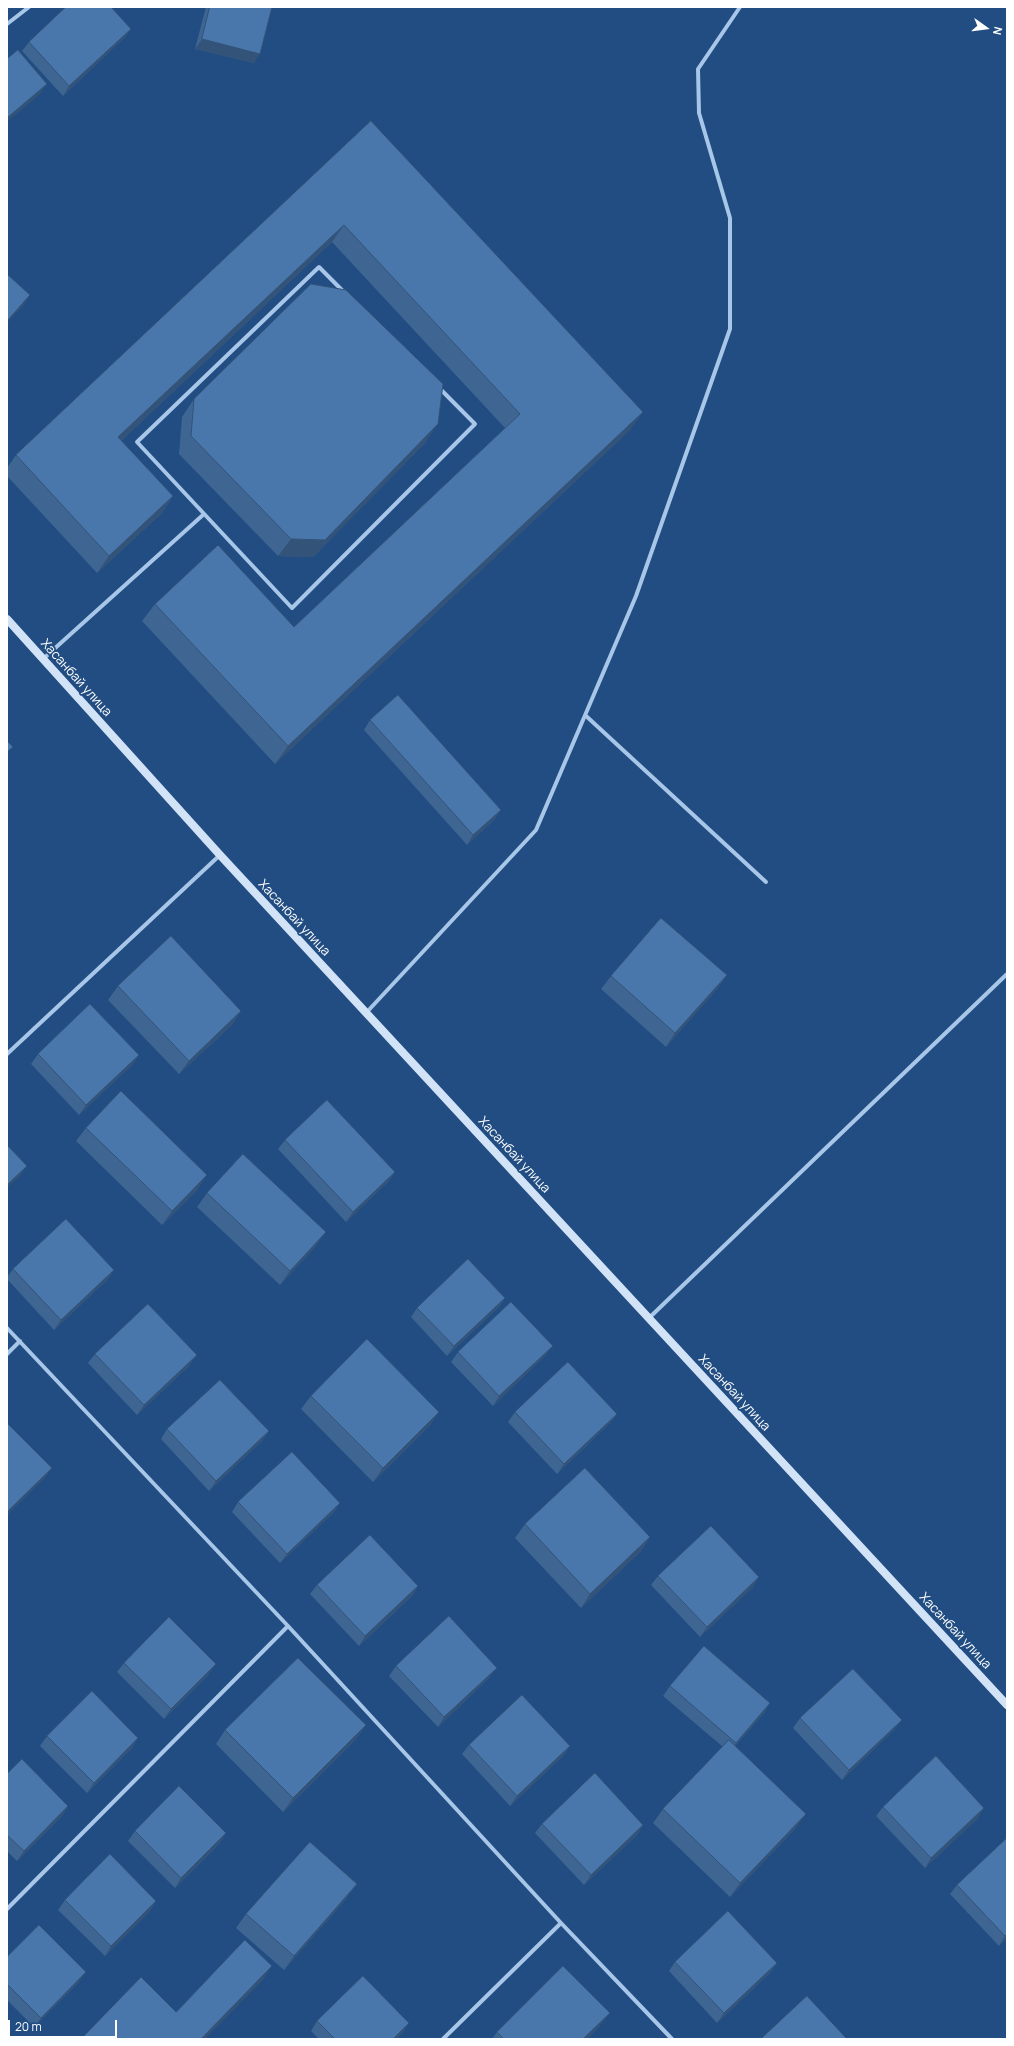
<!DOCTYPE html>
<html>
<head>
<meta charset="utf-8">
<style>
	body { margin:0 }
	#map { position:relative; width:1014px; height:2046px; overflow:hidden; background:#214d82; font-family:Manrope,sans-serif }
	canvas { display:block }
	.frame { position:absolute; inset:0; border:8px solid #fff; pointer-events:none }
	.north { position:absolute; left:966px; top:8px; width:40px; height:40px; -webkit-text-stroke:3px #214d82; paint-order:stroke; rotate:104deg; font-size:11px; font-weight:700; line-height:16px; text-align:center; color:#fff }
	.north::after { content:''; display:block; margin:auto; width:14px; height:18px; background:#fff; clip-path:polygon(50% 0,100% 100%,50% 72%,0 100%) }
	.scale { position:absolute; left:8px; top:2020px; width:109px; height:18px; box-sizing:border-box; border:2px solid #fff; border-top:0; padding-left:5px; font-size:12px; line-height:14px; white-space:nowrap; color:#fff; -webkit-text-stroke:3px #214d82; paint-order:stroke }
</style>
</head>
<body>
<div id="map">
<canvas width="1014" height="2046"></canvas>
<div class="frame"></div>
<div class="north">N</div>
<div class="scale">20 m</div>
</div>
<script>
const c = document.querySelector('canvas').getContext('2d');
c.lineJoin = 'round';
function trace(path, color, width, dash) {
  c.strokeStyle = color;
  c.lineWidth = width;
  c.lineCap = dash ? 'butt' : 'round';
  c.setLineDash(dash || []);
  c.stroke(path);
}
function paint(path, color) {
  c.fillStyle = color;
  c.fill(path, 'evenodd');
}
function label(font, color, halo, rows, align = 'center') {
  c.font = font + ' Manrope,sans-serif';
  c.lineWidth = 3.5;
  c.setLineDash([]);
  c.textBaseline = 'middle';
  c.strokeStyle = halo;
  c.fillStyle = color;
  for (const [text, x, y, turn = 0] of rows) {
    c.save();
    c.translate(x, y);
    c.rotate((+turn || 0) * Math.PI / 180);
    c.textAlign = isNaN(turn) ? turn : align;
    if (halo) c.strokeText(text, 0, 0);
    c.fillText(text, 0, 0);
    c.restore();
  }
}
const street = new Path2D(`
	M7 24 29 7
	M319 267 475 424 292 608 137 442Z
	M43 659 204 514
	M585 715 766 882
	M366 1013 536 830 636 596 730 329V218L699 113 698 69 740 7
	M7 1054 220 855
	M649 1318 1007 974
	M7 1328 288 1626 561 1923 672 2039
	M7 1354 20 1341
	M7 1909 288 1626
	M443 2039 561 1923`);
const secondary = new Path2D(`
	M7 619 220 855 1007 1705`);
const wall = new Path2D(`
	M206 7H272L254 63 195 49Z
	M131 29 124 38 63 96 22 51 29 42Z
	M371 121 631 429 275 764 142 621 155 604 294 627 505 428 332 242 121 441 173 496 161 514 97 573 7 476V468L16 455Z
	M194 399 426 442 313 557 278 556 179 454 182 417Z
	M370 720 501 810 494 820 467 845 364 730Z
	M727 975 717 989 666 1047 601 989 611 976Z
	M118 986 241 1011 232 1025 179 1074 108 1000Z
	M38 1054 139 1055 132 1065 79 1115 31 1064Z
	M86 1128 198 1189 162 1225 76 1141Z
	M285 1140 395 1172 388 1182 346 1222 278 1149Z
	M207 1193 316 1246 280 1285 197 1207Z
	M13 1269 114 1270 107 1280 54 1330 7 1279V1277Z
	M505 1298 499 1307 447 1356 411 1317 417 1308Z
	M458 1352 546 1355 493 1406 451 1362Z
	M95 1354 190 1365 137 1415 88 1363Z
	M311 1396 439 1412 430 1425 373 1482 301 1409Z
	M515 1412 617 1414 610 1423 557 1474 508 1422Z
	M167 1429 269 1431 262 1441 209 1491 161 1439Z
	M238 1502 340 1503 333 1513 280 1563 232 1512Z
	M525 1524 650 1537 641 1551 581 1608 515 1538Z
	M658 1576 753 1587 700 1637 651 1585Z
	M317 1585 418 1586 412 1596 359 1646 310 1594Z
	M124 1663 209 1674 164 1719 117 1672Z
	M396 1666 490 1677 438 1727 389 1676Z
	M670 1686 770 1703 764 1713 735 1746 796 1828 730 1897 653 1823 663 1809 723 1747 663 1696Z
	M800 1718 895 1729 842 1780 793 1728Z
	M366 1725 356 1739 283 1812 216 1744 225 1730Z
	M47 1736 138 1738 132 1748 87 1793 40 1746Z
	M469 1745 570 1746 563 1756 510 1806 462 1754Z
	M7 1774 68 1806 62 1816 17 1861 7 1851Z
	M883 1807 978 1818 925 1868 876 1816Z
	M542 1824 643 1825 637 1835 584 1885 535 1833Z
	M135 1831 226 1833 220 1843 175 1888 128 1841Z
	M957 1885 1007 1938 999 1946 950 1894Z
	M347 1898 284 1970 236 1928 246 1914Z
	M65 1900 156 1901 150 1911 105 1956 58 1910Z
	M7 1957 79 1982 34 2027 7 2000Z
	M675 1962 777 1963 770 1973 717 2023 669 1971Z
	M317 2021 409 2023 402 2033 396 2039H319L311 2031Z
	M600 2026 587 2039H492L497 2032Z`);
const shadedWall = new Path2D(`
	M131 29 124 38 63 96 69 86Z
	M202 39 260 54 254 63 195 49Z
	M47 84 40 94 7 122V118Z
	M344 225 332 242 106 455 118 437Z
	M30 295 24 305 7 323V321Z
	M643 412 631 429 275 764 288 746Z
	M438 424 426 442 313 557 278 556 291 539Z
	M173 496 161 514 97 573 109 556Z
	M501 810 494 820 467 845 473 835Z
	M727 975 717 989 666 1047 675 1033Z
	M241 1011 232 1025 179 1074 189 1061Z
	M139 1055 132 1065 79 1115 86 1105Z
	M27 1166 20 1176 7 1188V1185Z
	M395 1172 388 1182 346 1222 353 1212Z
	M207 1175 198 1189 162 1225 172 1211Z
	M326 1232 316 1246 280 1285 290 1271Z
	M114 1270 107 1280 54 1330 61 1320Z
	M505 1298 499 1307 447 1356 454 1346Z
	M553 1346 546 1355 493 1406 499 1396Z
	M197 1355 190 1365 137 1415 144 1405Z
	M439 1412 430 1425 373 1482 383 1468Z
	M617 1414 610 1423 557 1474 564 1464Z
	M269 1431 262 1441 209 1491 216 1481Z
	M52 1468 45 1478 7 1515V1512Z
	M340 1503 333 1513 280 1563 287 1554Z
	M650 1537 641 1551 581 1608 590 1594Z
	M759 1577 753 1587 700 1637 707 1627Z
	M418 1586 412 1596 359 1646 365 1636Z
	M216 1664 209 1674 164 1719 171 1709Z
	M497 1668 490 1677 438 1727 444 1717Z
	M770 1703 764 1713 729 1752 736 1743Z
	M902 1720 895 1729 842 1780 849 1770Z
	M366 1725 356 1739 283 1812 293 1798Z
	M138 1738 132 1748 87 1793 94 1783Z
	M570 1746 563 1756 510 1806 517 1796Z
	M68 1806 62 1816 17 1861 24 1851Z
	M984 1808 978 1818 925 1868 931 1858Z
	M806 1814 796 1828 730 1897 740 1883Z
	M643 1825 637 1835 584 1885 591 1875Z
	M226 1833 220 1843 175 1888 181 1878Z
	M357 1884 347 1898 284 1970 294 1956Z
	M156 1901 150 1911 105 1956 111 1946Z
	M1007 1935V1938L999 1946 1005 1936Z
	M777 1963 770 1973 717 2023 724 2013Z
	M272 1966 263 1980 205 2039H201Z
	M86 1972 79 1982 34 2027 41 2018Z
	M610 2013 600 2026 587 2039H583Z
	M409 2023 402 2033 396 2039H393Z`);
const building = new Path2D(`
	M66 7H111L131 29 69 86 29 42Z
	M210 7H272L260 54 202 39Z
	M18 50 47 84 7 118V59Z
	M371 121 643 412 288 746 155 604 218 545 294 627 520 414 344 225 118 437 173 496 109 556 16 455Z
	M7 274 30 295 7 321Z
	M311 284 346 290 443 384 438 424 325 540 291 539 191 436 194 399Z
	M398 695 501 810 473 835 370 720Z
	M7 741 13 747 7 752Z
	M661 918 727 975 675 1033 611 976Z
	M171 936 241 1011 189 1061 118 986Z
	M90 1004 139 1055 86 1105 38 1054Z
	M121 1091 207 1175 172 1211 86 1128Z
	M327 1100 395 1172 353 1212 285 1140Z
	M7 1145 27 1166 7 1185Z
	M243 1154 326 1232 290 1271 207 1193Z
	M66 1219 114 1270 61 1320 13 1269Z
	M468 1259 505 1298 454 1346 417 1308Z
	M511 1302 553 1346 499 1396 458 1352Z
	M148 1304 197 1355 144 1405 95 1354Z
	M367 1339 439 1412 383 1468 311 1396Z
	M568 1362 617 1414 564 1464 515 1412Z
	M220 1380 269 1431 216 1481 167 1429Z
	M7 1423 52 1468 7 1512Z
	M292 1452 340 1503 287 1554 238 1502Z
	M585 1468 650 1537 590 1594 525 1524Z
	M711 1526 759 1577 707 1627 658 1576Z
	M370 1535 418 1586 365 1636 317 1585Z
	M449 1616 497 1668 444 1717 396 1666Z
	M169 1617 216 1664 171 1709 124 1663Z
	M704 1646 770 1703 736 1743 670 1686Z
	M298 1658 366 1725 293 1798 225 1730Z
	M853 1669 902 1720 849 1770 800 1718Z
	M92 1691 138 1738 94 1783 47 1736Z
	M522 1695 570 1746 517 1796 469 1745Z
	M729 1740 806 1814 740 1883 663 1809Z
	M936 1756 984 1808 931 1858 883 1807Z
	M22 1759 68 1806 24 1851 7 1835V1774Z
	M595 1773 643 1825 591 1875 542 1824Z
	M179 1786 226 1833 181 1878 135 1831Z
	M1007 1838V1935L1005 1936 957 1885Z
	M310 1842 357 1884 294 1956 246 1914Z
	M110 1854 156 1901 111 1946 65 1900Z
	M728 1911 777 1963 724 2013 675 1962Z
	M39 1925 86 1972 41 2018 7 1984V1957Z
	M245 1940 272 1966 201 2039H81L141 1977 176 2012Z
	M563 1966 610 2013 583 2039H504L497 2032Z
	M363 1976 409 2023 393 2039H335L317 2021Z
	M807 1996 847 2039H761Z`);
const streetNames = [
	["Хасанбай улица",76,678,48],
	["Хасанбай улица",294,918,47],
	["Хасанбай улица",514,1155,47],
	["Хасанбай улица",734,1393,47],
	["Хасанбай улица",955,1631,47]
];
trace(street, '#a8c6e8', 4);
trace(secondary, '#d2e3f7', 8);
paint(wall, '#3f6693');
paint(shadedWall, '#335378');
paint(building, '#4977ab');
trace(building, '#335378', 1);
label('13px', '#fff', '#214d82', streetNames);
</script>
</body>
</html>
